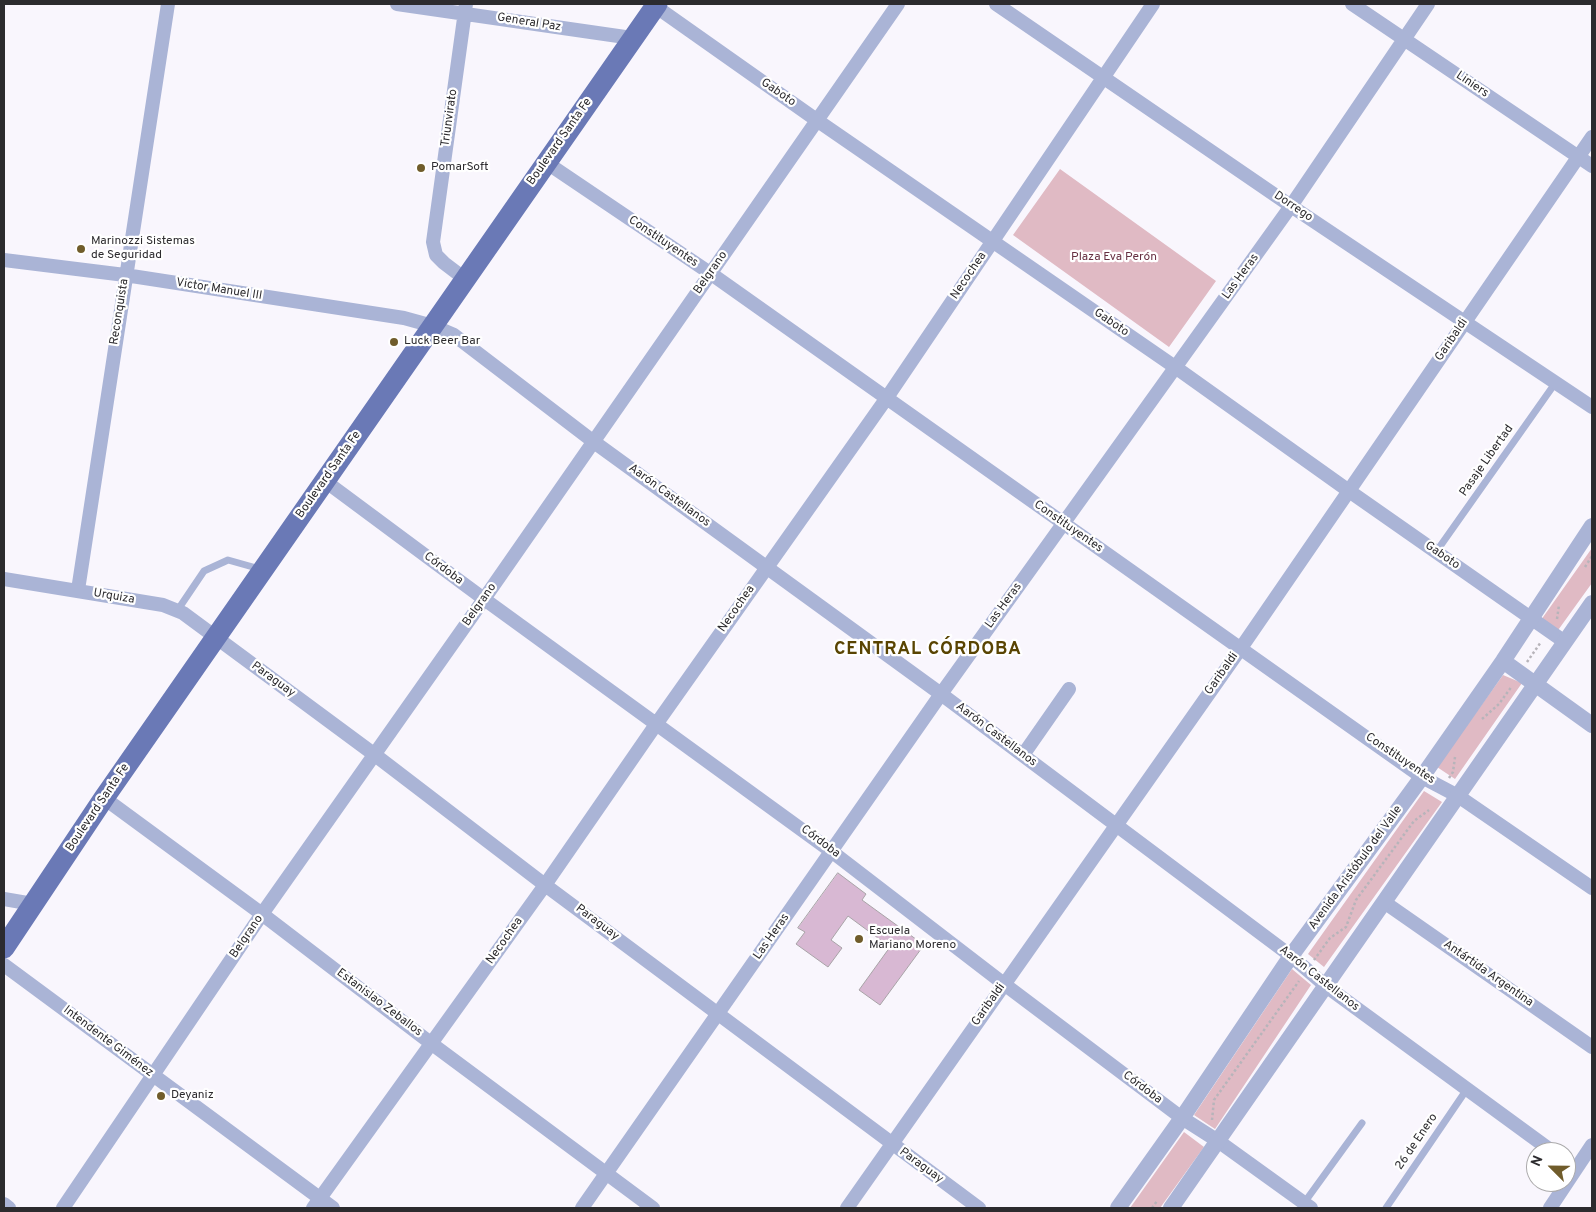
<!DOCTYPE html>
<html>
<head>
<meta charset="utf-8">
<style>
	body { margin:0 }
	#map { position:relative; width:1596px; height:1212px; overflow:hidden; background:#f9f6fd; font-family:Overpass,sans-serif }
	canvas { display:block }
	.frame { position:absolute; inset:0; border:5px solid #2c2b2e; pointer-events:none }
	.north { position:absolute; left:1526px; top:1142px; width:50px; height:50px; box-sizing:border-box; background:#fff; border:1px solid #abaaab; border-radius:50%; rotate:293deg; font-size:14px; font-weight:700; line-height:20px; text-align:center; color:#2c2b2e }
	.north::after { content:''; display:block; margin:auto; width:18px; height:22px; background:#705c2b; clip-path:polygon(50% 0,100% 100%,50% 72%,0 100%) }
</style>
</head>
<body>
<div id="map">
<canvas width="1596" height="1212"></canvas>
<div class="frame"></div>
<div class="north">N</div>
</div>
<script>
const c = document.querySelector('canvas').getContext('2d');
c.lineJoin = 'round';
function paint(path, color) {
  c.fillStyle = color;
  c.fill(path, 'evenodd');
}
function trace(path, color, width, dash) {
  c.strokeStyle = color;
  c.lineWidth = width;
  c.lineCap = dash ? 'butt' : 'round';
  c.setLineDash(dash || []);
  c.stroke(path);
}
function label(font, color, halo, rows, align = 'center') {
  c.font = font + ' Overpass,sans-serif';
  c.lineWidth = 4.5;
  c.setLineDash([]);
  c.textBaseline = 'middle';
  c.strokeStyle = halo;
  c.fillStyle = color;
  for (const [text, x, y, turn = 0] of rows) {
    c.save();
    c.translate(x, y);
    c.rotate((+turn || 0) * Math.PI / 180);
    c.textAlign = isNaN(turn) ? turn : align;
    if (halo) c.strokeText(text, 0, 0);
    c.fillText(text, 0, 0);
    c.restore();
  }
}
const green = new Path2D(`
	M1060 169 1216 281 1169 347 1013 235Z
	M1592 548V583L1556 633 1541 620Z
	M1503 675 1522 683 1455 779 1437 767Z
	M1424 791 1442 802 1324 967 1308 954Z
	M1292 969 1311 985 1215 1129 1194 1115Z
	M1184 1132 1204 1147 1160 1208H1130Z`);
const building = new Path2D(`
	M838 873 866 894 862 900 924 945 880 1005 859 990 890 947 848 916 831 940 842 948 828 967 796 944 805 932 798 928Z`);
const path = new Path2D(`
	M1585 567 1592 556
	M1557 619 1559 605
	M1527 662 1541 642
	M1482 719 1499 704 1512 686
	M1449 778 1453 772 1455 757
	M1314 960 1330 938 1346 927 1356 900 1414 821 1429 810
	M1212 1120 1214 1100 1299 981
	M1152 1208 1157 1201`);
const service = new Path2D(`
	M1436 552 1556 382
	M177 611 204 571 228 560 260 569
	M1304 1203 1362 1123
	M1386 1208 1467 1089`);
const minor = new Path2D(`
	M397 4 632 38
	M996 4 1291 206 1592 407
	M1352 4 1592 166
	M655 6 818 121 1175 367 1349 491 1565 642
	M547 163 710 273 1422 777 1458 796 1592 888
	M4 260 125 275 404 318 433 326 454 335 594 442 941 694 1291 956 1326 986 1553 1152
	M465 279 444 263 436 255 433 242 466 4
	M325 481 484 599 831 851 1004 984 1182 1118 1218 1141 1311 1208
	M4 579 163 605 183 613 375 755 545 885 979 1208
	M78 590 168 4
	M1023 755 1069 689
	M104 798 262 914 432 1044 653 1208
	M4 899 33 904
	M1384 902 1592 1047
	M4 965 333 1208
	M4 1204 9 1208
	M63 1208 262 914 484 599 898 4
	M313 1208 545 885 657 723 886 399 1153 4
	M582 1208 941 694 1291 206 1428 4
	M847 1208 1241 648 1592 137
	M1550 1208 1592 1145`);
const tertiary = new Path2D(`
	M1503 661 1592 725
	M1118 1208 1182 1118 1291 956 1422 777 1503 661 1592 526
	M1171 1208 1592 603`);
const primary = new Path2D(`
	M4 948 104 798 657 4`);
const markers = [
	[421,168,5,"#705c2b"],
	[81,249,5,"#705c2b"],
	[394,342,5,"#705c2b"],
	[859,939,5,"#705c2b"],
	[161,1096,5,"#705c2b"]
];
const streetNames = [
	["General Paz",529,23,9],
	["Liniers",1472,85,34],
	["Gaboto",778,93,35],
	["Triunvirato",450,118,-82],
	["Boulevard Santa Fe",560,142,-55],
	["Dorrego",1293,207,34],
	["Constituyentes",663,242,34],
	["Belgrano",711,273,-55],
	["Necochea",969,276,-56],
	["Las Heras",1241,277,-54],
	["Victor Manuel III",219,290,9],
	["Reconquista",120,312,-81],
	["Gaboto",1111,323,35],
	["Garibaldi",1452,340,-56],
	["Pasaje Libertad",1487,461,-55],
	["Boulevard Santa Fe",329,475,-55],
	["Aarón Castellanos",669,496,36],
	["Constituyentes",1068,527,35],
	["Gaboto",1442,556,35],
	["Córdoba",443,569,37],
	["Urquiza",114,597,10],
	["Belgrano",480,605,-55],
	["Las Heras",1004,606,-54],
	["Necochea",737,609,-55],
	["Garibaldi",1222,674,-55],
	["Paraguay",273,680,36],
	["Aarón Castellanos",996,735,37],
	["Constituyentes",1400,759,34],
	["Boulevard Santa Fe",98,808,-56],
	["Córdoba",820,842,37],
	["Avenida Aristóbulo del Valle",1356,868,-54],
	["Paraguay",597,923,37],
	["Belgrano",247,937,-56],
	["Las Heras",772,937,-55],
	["Necochea",505,941,-55],
	["Antártida Argentina",1488,974,35],
	["Aarón Castellanos",1319,979,38],
	["Estanislao Zeballos",379,1003,37],
	["Garibaldi",989,1005,-55],
	["Intendente Giménez",108,1042,37],
	["Córdoba",1142,1088,37],
	["26 de Enero",1417,1142,-56],
	["Paraguay",921,1166,36]
];
const poiNames = [
	["PomarSoft",431,168],
	["Marinozzi Sistemas",91,242],
	["de Seguridad",91,256],
	["Luck Beer Bar",404,342],
	["Escuela",869,932],
	["Mariano Moreno",869,946],
	["Deyaniz",171,1096]
];
const parkNames = [
	["Plaza Eva Perón",1114,258]
];
const districtNames = [
	["CENTRAL CÓRDOBA",928,650]
];
paint(green, '#e0bac4');
paint(building, '#d8b8d3');
trace(building, '#a8a3a7', 1);
trace(path, '#b7b4ba', 2.5, [2.5, 2.5]);
trace(service, '#aab4d6', 7);
trace(minor, '#aab4d6', 14);
trace(tertiary, '#aab4d6', 16);
trace(primary, '#6a79b6', 21);
for (const [x, y, r, color] of markers) {
  const dot = new Path2D();
  dot.arc(x, y, r, 0, 2 * Math.PI);
  c.fillStyle = color;
  c.fill(dot);
  trace(dot, '#fff', 2);
}
label('12px', '#2c2b2e', '#fff', streetNames);
label('12px', '#2c2b2e', '#fff', poiNames, 'left');
label('12px', '#662f41', '#fff', parkNames);
c.letterSpacing = '1px';
label('bold 18px', '#594402', '#fff', districtNames);
c.letterSpacing = '0px';
</script>
</body>
</html>
